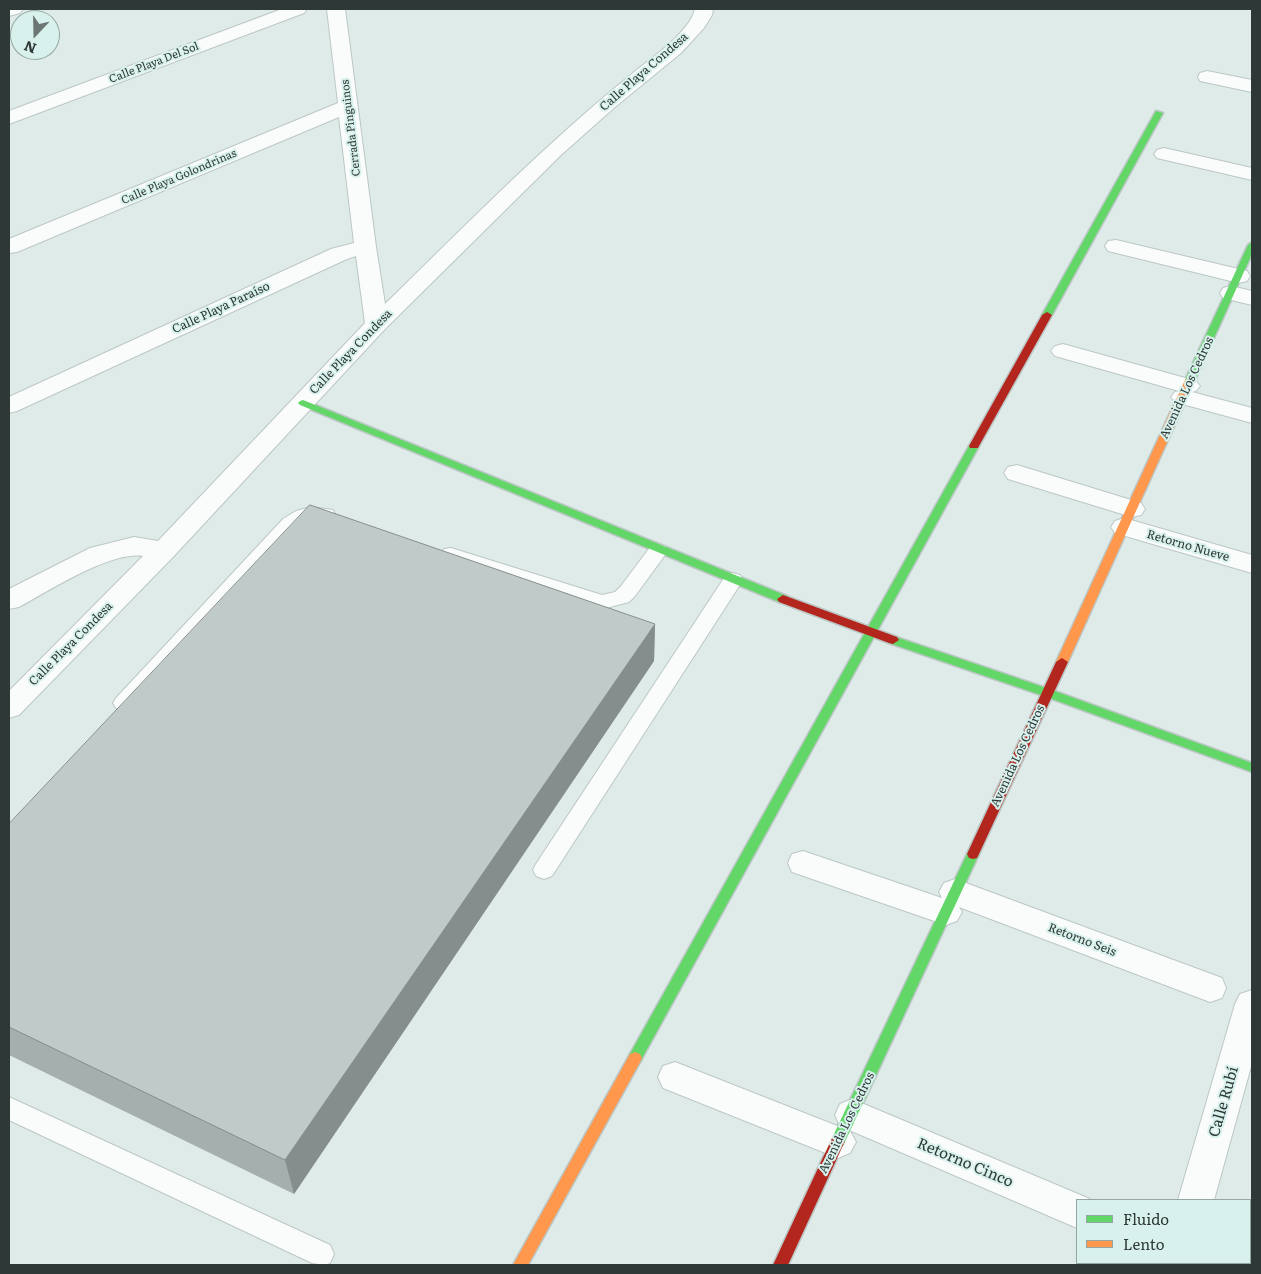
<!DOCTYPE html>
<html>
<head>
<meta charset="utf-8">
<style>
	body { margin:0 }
	#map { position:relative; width:1261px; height:1274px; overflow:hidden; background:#deebe9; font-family:Literata,serif }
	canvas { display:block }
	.frame { position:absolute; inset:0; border:10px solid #2e3836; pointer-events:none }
	.legend { position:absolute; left:1076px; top:1199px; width:175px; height:65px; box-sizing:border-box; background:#d8f1ed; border:1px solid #94a7a4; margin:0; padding:6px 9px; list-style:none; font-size:15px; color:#2e3836 }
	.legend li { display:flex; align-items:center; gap:10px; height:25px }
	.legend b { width:25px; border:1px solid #94a7a4 }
	.north { position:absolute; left:10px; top:10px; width:50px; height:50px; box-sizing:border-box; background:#d8f1ed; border:1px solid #94a7a4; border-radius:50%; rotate:201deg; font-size:14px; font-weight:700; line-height:20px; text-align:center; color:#2e3836 }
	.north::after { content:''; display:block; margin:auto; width:18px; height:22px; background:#6c7775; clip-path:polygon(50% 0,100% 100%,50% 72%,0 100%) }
</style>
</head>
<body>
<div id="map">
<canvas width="1261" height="1274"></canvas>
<div class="frame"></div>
<ul class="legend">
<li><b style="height:6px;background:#63d668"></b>Fluido</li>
<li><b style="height:6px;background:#ff974d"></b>Lento</li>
</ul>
<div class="north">N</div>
</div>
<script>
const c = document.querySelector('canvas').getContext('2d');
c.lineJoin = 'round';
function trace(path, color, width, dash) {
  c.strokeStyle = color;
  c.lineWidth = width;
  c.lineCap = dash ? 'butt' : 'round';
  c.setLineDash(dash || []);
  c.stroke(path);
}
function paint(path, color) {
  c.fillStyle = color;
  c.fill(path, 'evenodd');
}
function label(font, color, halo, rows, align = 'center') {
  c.font = font + ' Literata,serif';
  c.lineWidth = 4;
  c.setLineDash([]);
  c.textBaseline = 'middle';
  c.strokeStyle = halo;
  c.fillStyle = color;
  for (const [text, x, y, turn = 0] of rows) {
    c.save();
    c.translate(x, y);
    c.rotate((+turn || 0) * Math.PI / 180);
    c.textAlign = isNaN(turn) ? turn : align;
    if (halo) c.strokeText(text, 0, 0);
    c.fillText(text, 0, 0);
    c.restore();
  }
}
const lane = new Path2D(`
	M311 507 333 510 335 514 333 518 309 520 297 527 130 708 123 711 116 708 113 703 116 698 283 519 296 511Z
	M658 545 665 546 668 551 635 596 629 602 602 609 444 559 441 554 444 549 451 548 602 595 615 592 621 586 651 546Z
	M733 573 740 575 743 580 552 876 544 879 536 876 533 870 536 864 726 575Z
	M9 1097 330 1245 334 1254 330 1263 325 1265 312 1263 9 1120Z`);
const street = new Path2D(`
	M9 9H23L20 13 9 16Z
	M282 9H307L304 13 9 124V111Z
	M327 9H345L376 247 385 304C466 225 545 144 633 73 651 58 690 32 695 9H713L712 15 704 28 681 53 615 107 561 155 385 329 173 557 19 715 9 718V691L143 556C110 551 49 591 19 607L9 609V589L90 548 134 537 158 541 365 323 356 256 347 259 17 411 9 413V397L331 249 354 243 339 117 17 252 9 253V239L338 103Z
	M1207 71 1252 80V92L1200 81 1198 77 1200 73Z
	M1164 148 1252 168V180L1157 158 1154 154 1157 150Z
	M1116 240 1247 271 1250 276 1247 281 1239 283 1108 251 1105 246 1108 241Z
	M1231 286 1252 291V305L1223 298 1220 293 1223 288Z
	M1063 344 1196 381 1200 386 1196 391 1192 392 1252 408V423L1175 402 1171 397 1175 392 1179 391 1055 356 1051 351 1055 346Z
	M1017 465 1141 503 1145 509 1141 515 1132 517 1008 479 1004 473 1008 467Z
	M1124 518 1252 555V573L1115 533 1111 527 1115 521Z
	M803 851 942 898 939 892 944 883 955 879 1222 978 1226 988 1222 998 1210 1002 959 907 962 912 957 921 946 925 792 872 788 863 792 854Z
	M1252 990V1063L1214 1200H1178L1235 1004 1240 994Z
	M675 1062 850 1131 856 1142 850 1153 838 1158 663 1088 658 1077 663 1066Z
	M852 1099 1090 1199 1077 1200V1228L840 1126 835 1115 840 1104Z
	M1183 1263H1222L1223 1265H1184Z`);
const fast = new Path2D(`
	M1156 111 1163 113 1052 315 1047 318 1044 317 1042 315Z
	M1252 242V254L1195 380 1190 383 1187 382 1185 380 1248 245Z
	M303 400 787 596 789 599 787 602H779L300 405 298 403 300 401Z
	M974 443 979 446 640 1062 635 1064 630 1062 628 1058 630 1054 969 446Z
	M893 636 1052 690 1252 763V772L1044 696 889 643 887 640 889 637Z
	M973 849 977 850 979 854 843 1146 838 1148 833 1146 831 1141 833 1136 967 854 969 850Z`);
const slow = new Path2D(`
	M1190 377 1195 380 1068 662 1062 666 1058 665 1056 662 1185 380Z
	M635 1052 640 1054 642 1058 640 1062 528 1265H513L630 1054Z`);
const jam = new Path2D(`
	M1047 312 1052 315 979 446 978 448H970L969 446 1042 315Z
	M783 595 897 637 899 640 893 644 889 643 779 602 777 599Z
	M1062 658 1068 662 979 854 977 858 973 859 969 858 967 854 1056 662Z
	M838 1134 843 1136 845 1141 788 1265H773L833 1136Z`);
const wall = new Path2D(`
	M655 624 654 661 294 1194 9 1055V824Z`);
const shadedWall = new Path2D(`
	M655 624 654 661 294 1194 285 1160Z`);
const building = new Path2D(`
	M310 505 655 624 285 1160 9 1027V824Z`);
const farStreetnames = [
	["Calle Playa Del Sol",154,63,-21],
	["Cerrada Pinguinos",351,128,-97],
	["Calle Playa Golondrinas",179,177,-23]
];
const streetNames = [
	["Calle Playa Condesa",644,72,-41],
	["Calle Playa Paraíso",221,308,-25],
	["Calle Playa Condesa",351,352,-46],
	["Avenida Los Cedros",1187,388,-65],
	["Retorno Nueve",1188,546,16],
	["Calle Playa Condesa",71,644,-45],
	["Avenida Los Cedros",1018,756,-65],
	["Retorno Seis",1082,940,21],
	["Avenida Los Cedros",847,1123,-64]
];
const nearStreetnames = [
	["Calle Rubí",1224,1102,-74],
	["Retorno Cinco",965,1163,23]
];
trace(lane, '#bcc7c5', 2);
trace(street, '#bcc7c5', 2);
trace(fast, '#bcc7c5', 3);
trace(slow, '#bcc7c5', 3);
trace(jam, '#bcc7c5', 3);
paint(lane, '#fafcfc');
paint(street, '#fafcfc');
paint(fast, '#63d668');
paint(slow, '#ff974d');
paint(jam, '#b3261e');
paint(wall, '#a5afad');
paint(shadedWall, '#868e8d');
paint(building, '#c0cbc9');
trace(building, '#868e8d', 1);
label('11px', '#2e3836', '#d8f1ed', farStreetnames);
label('12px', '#2e3836', '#d8f1ed', streetNames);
label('15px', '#2e3836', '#d8f1ed', nearStreetnames);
</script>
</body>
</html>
